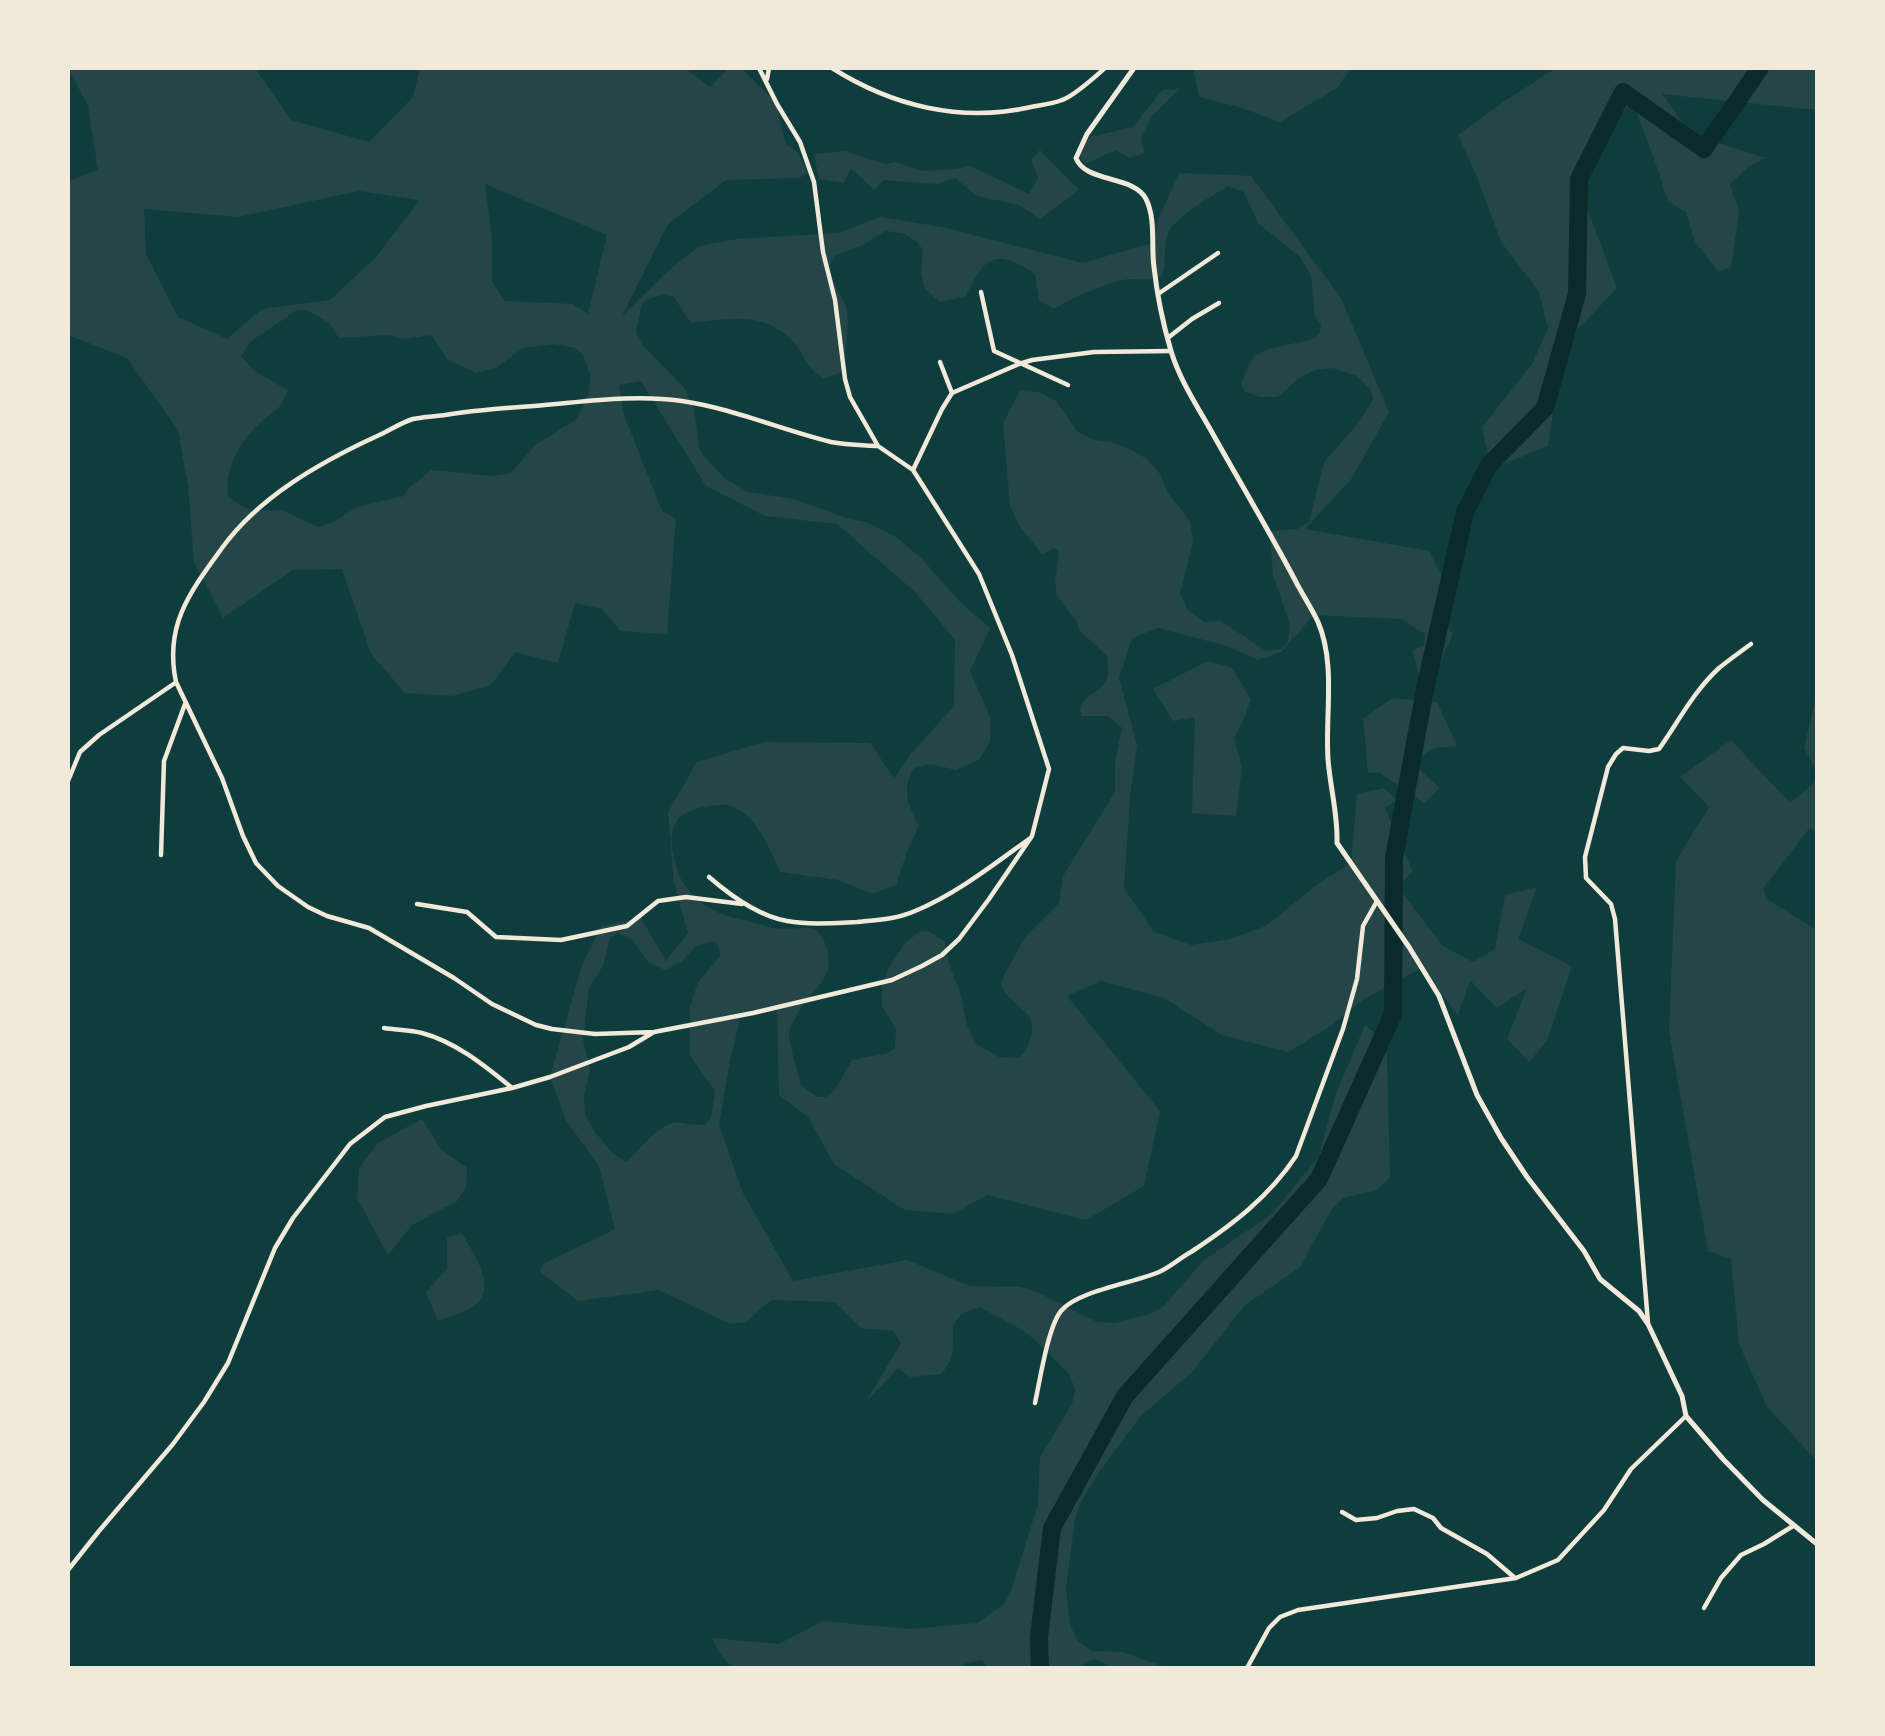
<!DOCTYPE html>
<html>
<head>
<meta charset="utf-8">
<style>
	body { margin:0 }
	#map { position:relative; width:1885px; height:1736px; overflow:hidden; background:#0f3d3e; font-family:Ubuntu,sans-serif }
	canvas { display:block }
	.frame { position:absolute; inset:0; border:70px solid #f1e9da; pointer-events:none }
</style>
</head>
<body>
<div id="map">
<canvas width="1885" height="1736"></canvas>
<div class="frame"></div>
</div>
<script>
const c = document.querySelector('canvas').getContext('2d');
c.lineJoin = 'round';
function paint(path, color) {
  c.fillStyle = color;
  c.fill(path, 'evenodd');
}
function trace(path, color, width, dash) {
  c.strokeStyle = color;
  c.lineWidth = width;
  c.lineCap = dash ? 'butt' : 'round';
  c.setLineDash(dash || []);
  c.stroke(path);
}
const green = new Path2D(`
	M68 68H255L291 120 369 142 413 97 420 68H685L710 87 726 71 724 68H741L777 104 785 143 798 153 808 173 799 178 726 180 668 224 622 316 669 270 699 246 737 239 838 233 880 217 942 227 1083 263 1152 243 1157 222 1179 173 1251 176 1341 298 1389 412 1352 478 1305 529 1429 551 1446 584 1435 612 1453 634 1432 680 1418 672 1413 650 1424 645 1425 634 1402 619 1314 615 1281 652 1258 660 1227 646 1158 628 1132 638 1119 678 1137 745 1130 797 1124 888 1154 932 1191 945 1230 939 1266 926 1318 884 1351 863 1357 794 1384 788 1397 800 1385 808 1413 872 1397 886 1443 946 1473 962 1495 949 1505 895 1537 887 1518 939 1572 966 1547 1041 1529 1062 1507 1039 1527 988 1497 1008 1470 980 1458 1015 1421 968 1364 999 1331 1026 1288 1052 1222 1035 1164 998 1101 981 1067 996 1160 1111 1144 1186 1086 1220 987 1195 953 1214 905 1210 834 1164 808 1117 779 1095 777 1008 741 1015 730 1061 719 1124 742 1191 793 1281 907 1260 970 1286 1019 1287 1035 1291 1097 1322 1115 1323 1149 1314 1163 1307 1204 1260 1272 1214 1319 1156 1335 1096 1365 1025 1381 1038 1387 1056 1390 1178 1376 1190 1343 1198 1332 1209 1300 1267 1244 1306 1193 1371 1140 1417 1099 1472 1081 1502 1075 1519 1066 1589 1070 1625 1078 1641 1091 1651 1123 1652 1168 1668H1115L1094 1659 1077 1668H987L982 1660 966 1663 960 1668H736C724 1662 718 1650 712 1638L779 1644 822 1621 909 1629 977 1623 1004 1604 1011 1591 1038 1504 1040 1457 1072 1404 1075 1390 1070 1375 1035 1340 1022 1330 980 1307C940 1319 959 1331 951 1359 949 1364 944 1370 942 1374L910 1377 898 1368 865 1403 901 1343 893 1331 861 1328 835 1302 771 1300 746 1322 730 1324 659 1290 578 1301 540 1272 543 1264 615 1229 599 1166 566 1120 550 1077 582 965 601 926 641 918 666 961 688 933 674 883 668 812 697 762 764 742 870 743 894 778 910 755 954 706 955 640 915 592 837 524 765 516 706 486 641 381 619 385 624 415 662 511 676 518 667 634 621 631 602 609 575 603 558 663 515 652 491 685 453 696 405 693 371 654 342 569 293 570 223 618 194 562 188 485 178 430 127 358 68 335V181L98 170 88 106ZM485 184 607 235 588 314 573 304 505 301 492 281V241ZM1228 186 1244 192 1258 223 1300 257 1311 276 1315 316 1321 324 1320 333 1314 339 1269 349 1253 357 1241 383 1244 391 1260 397H1278L1299 378 1315 370 1333 368 1357 376 1371 390 1373 399 1360 421 1324 462 1309 522 1297 529 1271 531 1270 535 1273 575 1290 624 1288 642 1281 649 1266 651 1221 621 1204 622 1188 610 1180 594 1193 542 1190 521 1167 492 1160 474 1147 459 1128 448 1111 442 1093 440 1077 431 1056 401 1039 392 1020 391 1003 423 1010 505 1018 524 1042 554 1054 548 1059 552 1055 582 1057 596 1077 622 1079 630 1107 656C1107 662 1109 669 1108 674 1104 697 1077 691 1081 716H1108L1122 728 1115 763V792L1063 876 1059 903 1026 936 1004 975 1001 984 1004 992 1029 1016 1032 1025V1035L1025 1052 1018 1058 999 1057 976 1044 967 1026 961 995 951 969 944 941 928 931 919 932 905 943 888 969 882 985V1006L896 1029 895 1048 888 1053 852 1060 835 1090 826 1097H817L801 1085C798 1072 789 1045 789 1033 789 1029 792 1023 795 1019 808 989 841 980 824 941 815 921 798 930 782 929 773 929 761 924 751 922 724 915 711 914 691 893 684 885 678 876 676 866 666 831 671 811 710 806 720 805 727 803 736 808 759 820 770 850 780 872L838 880 872 894 896 885 908 849 919 826C908 805 901 790 914 768L931 764 956 770 980 759 990 741V717L970 671 990 628 961 603 921 558 896 537 869 523 849 519 794 499 748 492 724 478 703 455 699 448 694 409 686 390 642 344 636 332 641 307 646 300 664 294 674 297 691 323C731 319 765 310 795 344 801 350 804 360 810 367 813 371 819 375 823 378L843 372C845 355 851 321 845 304 840 291 831 284 827 269L836 255 861 246 885 231 903 233 917 242 923 250 921 273 924 288 940 302 966 296C985 255 996 248 1035 274L1039 300 1054 309C1076 296 1098 286 1123 280 1136 277 1149 283 1162 276 1167 263 1163 250 1167 236 1171 219 1212 196 1228 186ZM359 191 420 200 375 258 330 300 262 309 227 339 178 317 146 254 144 209 238 217ZM297 310H306L328 322 339 338 388 335 405 339 431 335 448 360 476 373 496 368 523 348 554 344 576 348 583 355 590 374 589 393 577 419 535 445 511 473 491 476 431 470 409 488 404 496 357 507 335 521 318 527 282 510 254 511 245 508 228 497C224 471 240 440 260 423 277 408 279 413 288 390L254 371 241 356 251 341ZM618 933 633 940 649 963 665 970 681 962 696 946 714 941 719 947 720 956 698 982 690 1007V1056L715 1091 711 1117 706 1124C693 1127 685 1122 673 1123 660 1124 637 1152 627 1162L613 1154 595 1132 585 1115 584 1096 590 1070 583 1040 589 988 604 964 610 938Z
	M1195 68H1351L1337 88 1280 122 1239 107 1199 97 1194 72Z
	M1553 68H1817V110L1662 94 1692 135 1766 158 1749 166 1730 184 1739 212 1731 268 1718 271 1695 242 1686 212 1668 202 1659 173 1632 99 1608 135 1574 168 1581 192 1617 288 1563 345 1548 446 1491 469 1482 427 1532 364 1548 328 1539 292 1501 242 1477 177 1458 135 1502 103 1553 70Z
	M1179 89 1152 116 1141 138 1144 153 1130 158 1116 150 1085 164 1078 155 1090 137 1133 127 1162 90Z
	M1040 150 1079 190 1040 219 1019 205 977 196 955 178 937 184 884 180 874 190 851 168 844 183 819 179 814 154 844 151 885 164 896 162 921 171 956 169 971 166 1029 194 1038 178 1031 159Z
	M1208 661 1231 667 1251 699 1244 719 1234 738 1242 767 1236 816 1192 813 1195 717 1173 721 1153 689Z
	M1817 692V772L1804 748Z
	M1392 698 1437 702 1457 746 1434 748 1411 762 1440 788 1424 803 1380 773H1368L1363 719Z
	M1731 740 1790 803 1817 780V829L1808 830 1763 889 1768 900 1817 930V1461L1767 1407 1739 1344 1731 1259 1708 1251 1669 1032 1676 861 1709 807 1680 777Z
	M422 1119 441 1149 467 1168 466 1188 457 1201 412 1225 388 1255 357 1198 359 1168 378 1143Z
	M462 1233C473 1254 499 1287 474 1306 465 1313 449 1316 438 1321L426 1292 447 1269V1238Z`);
const river = new Path2D(`
	M1040 1668 1039 1637 1052 1528 1125 1396 1319 1179 1393 1014 1394 858 1425 689 1465 512 1489 465 1545 408 1577 294 1579 179 1623 92 1704 149 1760 68`);
const minor = new Path2D(`
	M759 68 777 104 800 142 814 182 823 252 835 300 845 379 850 397 878 446 913 470 979 574 1012 655 1049 769 1032 836 989 899 959 939 942 955 922 966 892 980 753 1013 654 1032 595 1034 552 1029 536 1025 492 1004 454 978 369 928 327 916 308 907 278 886 256 863 243 836 222 778 176 682C164 625 190 592 222 548 259 497 319 463 375 437 387 432 400 423 413 419 423 417 435 416 445 415 475 410 504 408 534 406 584 402 633 394 682 401 731 408 782 430 831 442 846 445 862 445 878 446
	M832 68C892 106 961 123 1031 107 1041 105 1052 104 1062 100 1074 96 1095 77 1105 68
	M767 79 769 68
	M981 292 994 351 1068 385
	M1158 294 1218 253
	M1169 337 1192 319 1219 303
	M940 362 952 393
	M913 470 942 409 952 393 1019 364 1032 360 1094 352 1171 351
	M68 781 80 752 99 735 175 683
	M161 855 164 761 185 704
	M709 877C731 896 758 916 787 921 811 925 834 923 857 922 877 920 897 919 915 911 956 894 993 865 1029 839
	M417 904 467 912 496 937 561 940 627 926 658 901 686 897 742 904
	M384 1028C396 1030 410 1030 422 1033 456 1042 485 1066 511 1087
	M1648 1323 1615 919 1611 904 1586 878 1585 857 1608 767 1616 754 1623 748 1649 751 1659 749C1678 722 1694 691 1719 668 1729 660 1740 652 1751 644
	M1035 1403C1040 1380 1048 1327 1061 1311 1077 1291 1134 1283 1159 1272 1170 1267 1180 1258 1191 1252 1232 1225 1269 1197 1296 1156L1343 1029 1357 979 1363 926 1377 901
	M1342 1512 1356 1520 1377 1518 1397 1511 1414 1509 1433 1518 1441 1528 1487 1554 1515 1578
	M68 1570 99 1531 173 1444 204 1402 228 1363 275 1248 293 1218 350 1144 385 1117 426 1106 512 1088 550 1077 629 1047 654 1032
	M1704 1608 1721 1578 1741 1555 1764 1544 1793 1526
	M1247 1668 1269 1628 1280 1617 1298 1610 1516 1578 1558 1560 1604 1510 1631 1469 1686 1416`);
const tertiary = new Path2D(`
	M1134 68 1087 134 1076 158C1085 183 1134 175 1146 199 1156 219 1151 246 1154 267 1157 295 1163 324 1171 351 1180 381 1199 409 1214 436 1241 484 1269 531 1295 580 1302 594 1311 607 1318 622 1336 664 1325 714 1328 759 1330 787 1338 814 1337 843L1409 947 1439 996 1477 1095 1501 1138 1527 1177 1584 1251 1600 1279 1639 1311 1648 1324 1682 1396 1686 1416 1723 1459 1763 1500 1817 1544`);
paint(green, '#244646');
trace(river, '#0a2a2b', 18);
trace(minor, '#f1e9da', 4.5);
trace(tertiary, '#f1e9da', 5);
</script>
</body>
</html>
